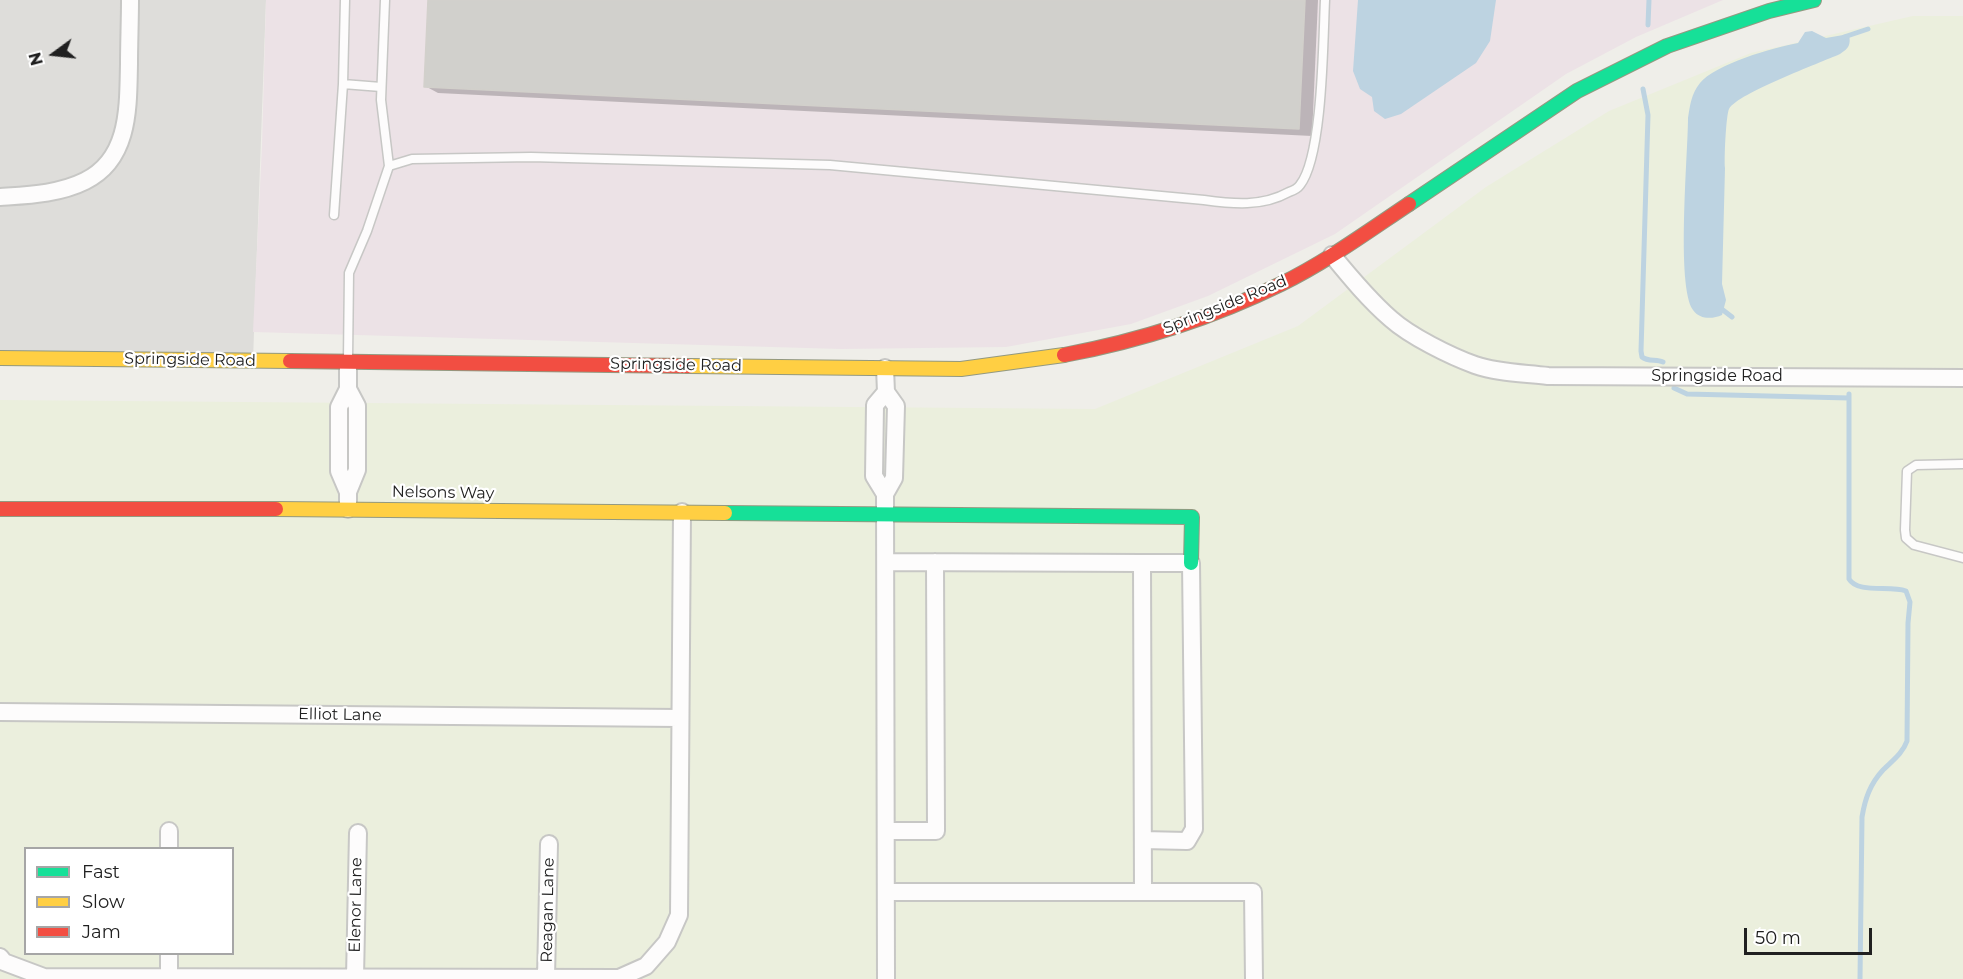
<!DOCTYPE html>
<html>
<head>
<meta charset="utf-8">
<style>
	body { margin:0 }
	#map { position:relative; width:1963px; height:979px; overflow:hidden; background:#efeee9; font-family:Montserrat,sans-serif }
	canvas { display:block }
	.legend { position:absolute; left:24px; top:847px; width:210px; height:108px; box-sizing:border-box; background:#fff; border:2px solid #a6a6a6; margin:0; padding:8px 10px; list-style:none; font-size:18px; color:#202020 }
	.legend li { display:flex; align-items:center; gap:12px; height:30px }
	.legend b { width:30px; border:2px solid #a6a6a6 }
	.north { position:absolute; left:24px; top:24px; width:60px; height:60px; -webkit-text-stroke:4px #fff; paint-order:stroke; rotate:255deg; font-size:16px; font-weight:700; line-height:24px; text-align:center; color:#202020 }
	.north::after { content:''; display:block; margin:auto; width:21px; height:27px; background:#202020; clip-path:polygon(50% 0,100% 100%,50% 72%,0 100%) }
	.scale { position:absolute; left:1744px; top:928px; width:128px; height:27px; box-sizing:border-box; border:3px solid #202020; border-top:0; padding-left:8px; font-size:18px; line-height:21px; white-space:nowrap; color:#202020; -webkit-text-stroke:4px #fff; paint-order:stroke }
</style>
</head>
<body>
<div id="map">
<canvas width="1963" height="979"></canvas>
<ul class="legend">
<li><b style="height:8px;background:#16e098"></b>Fast</li>
<li><b style="height:8px;background:#ffcf43"></b>Slow</li>
<li><b style="height:8px;background:#f24e42"></b>Jam</li>
</ul>
<div class="north">N</div>
<div class="scale">50 m</div>
</div>
<script>
const c = document.querySelector('canvas').getContext('2d');
c.lineJoin = 'round';
function paint(path, color) {
  c.fillStyle = color;
  c.fill(path, 'evenodd');
}
function trace(path, color, width, dash) {
  c.strokeStyle = color;
  c.lineWidth = width;
  c.lineCap = dash ? 'butt' : 'round';
  c.setLineDash(dash || []);
  c.stroke(path);
}
function label(font, color, halo, rows, align = 'center') {
  c.font = font + ' Montserrat,sans-serif';
  c.lineWidth = 4.5;
  c.setLineDash([]);
  c.textBaseline = 'middle';
  c.strokeStyle = halo;
  c.fillStyle = color;
  for (const [text, x, y, turn = 0] of rows) {
    c.save();
    c.translate(x, y);
    c.rotate((+turn || 0) * Math.PI / 180);
    c.textAlign = isNaN(turn) ? turn : align;
    if (halo) c.strokeText(text, 0, 0);
    c.fillText(text, 0, 0);
    c.restore();
  }
}
const residential = new Path2D(`
	M0 0H266L253 360 0 358Z`);
const industrial = new Path2D(`
	M266 0H1723L1636 37 1566 74 1335 234 1208 296 1131 324 1006 347 841 349 253 332 262 146Z`);
const farmland = new Path2D(`
	M1913 16H1963V979H0V400L1095 409 1298 326 1486 187 1609 111 1751 53ZM26 848H232V954H26Z`);
const water = new Path2D(`
	M1358 0H1496L1490 41 1476 63 1401 114 1385 119 1374 111 1372 97 1360 89 1353 71Z
	M1812 31 1826 38 1849 34C1851 45 1849 48 1840 54 1820 63 1738 93 1729 109 1726 115 1724 160 1725 168L1722 284 1726 300 1722 315C1713 319 1700 320 1693 310 1676 285 1688 155 1688 118 1690 106 1691 94 1700 83 1714 65 1774 47 1798 43L1805 32Z`);
const shadow = new Path2D(`
	M429 0H1318L1312 136 438 93 425 86Z`);
const stream = new Path2D(`
	M1648 25 1649 0
	M1844 37 1868 29
	M1643 89 1648 115 1641 351 1642 357C1648 362 1656 359 1663 362
	M1719 307 1732 317
	M1674 388 1687 394 1849 398
	M1849 394V579C1858 594 1890 585 1906 591L1910 602 1908 623 1907 741C1903 753 1892 761 1883 770 1870 784 1865 799 1862 817L1860 979`);
const building = new Path2D(`
	M428 0H1305L1299 129 424 87Z`);
const lane = new Path2D(`
	M345 0 343 84 381 87
	M389 166 412 159 531 157 830 165 1204 200C1233 204 1262 207 1289 192 1292 191 1298 188 1300 185 1323 156 1323 40 1325 0
	M334 215 343 84
	M348 359 349 273 367 231 389 166 381 100 385 0
	M1963 464 1916 465 1907 471 1905 530 1906 538 1914 545 1963 558`);
const street = new Path2D(`
	M0 197C28 195 59 194 85 181 130 159 128 107 129 64 129 43 130 21 130 0
	M1332 255C1350 277 1369 300 1391 319 1410 336 1450 356 1475 365 1498 373 1524 373 1548 376L1963 378
	M885 368 886 392 896 406 894 478 885 494 886 979
	M348 492 357 470V406L348 389
	M885 494 874 476 875 405 886 392
	M348 509V492L339 471V407L348 389V362
	M886 562 1142 563
	M0 712 679 718
	M886 831H936L935 562
	M1143 840 1187 841 1194 829 1191 563H1142L1143 892
	M169 848V831
	M886 892H1253L1254 979
	M0 957 4 962 44 977 619 978 646 966 667 942 679 915 682 512
	M169 977V954
	M355 977 358 833
	M546 977 549 844`);
const fast = new Path2D(`
	M1409 204 1577 91 1667 46 1769 11 1814 0
	M725 513 1192 517 1191 563`);
const slow = new Path2D(`
	M0 358 290 361
	M689 366 961 369 1064 355
	M276 509 725 513`);
const jam = new Path2D(`
	M1064 355C1139 341 1212 318 1281 284 1326 262 1367 232 1409 204
	M290 361 689 366
	M0 509H276`);
const streetNames = [
	["Springside Road",1225,305,-22],
	["Springside Road",190,360,1],
	["Springside Road",676,365,1],
	["Springside Road",1717,376],
	["Nelsons Way",443,493,1],
	["Elliot Lane",340,715,1],
	["Elenor Lane",356,905,-89],
	["Reagan Lane",548,910,-89]
];
paint(residential, '#deddda');
paint(industrial, '#ece2e6');
paint(farmland, '#ebefdd');
paint(water, '#bdd3e1');
paint(shadow, '#0003');
trace(stream, '#bdd3e1', 5);
paint(building, '#d1d0cc');
trace(building, '#d2d0cb', 1.5);
trace(lane, '#c7c7c5', 11);
trace(street, '#c7c7c5', 20);
trace(fast, '#939980', 16);
trace(slow, '#939980', 16);
trace(jam, '#939980', 16);
trace(lane, '#fdfcfc', 8);
trace(street, '#fdfcfc', 16);
trace(fast, '#16e098', 14);
trace(slow, '#ffcf43', 14);
trace(jam, '#f24e42', 14);
label('16px', '#202020', '#fff', streetNames);
</script>
</body>
</html>
